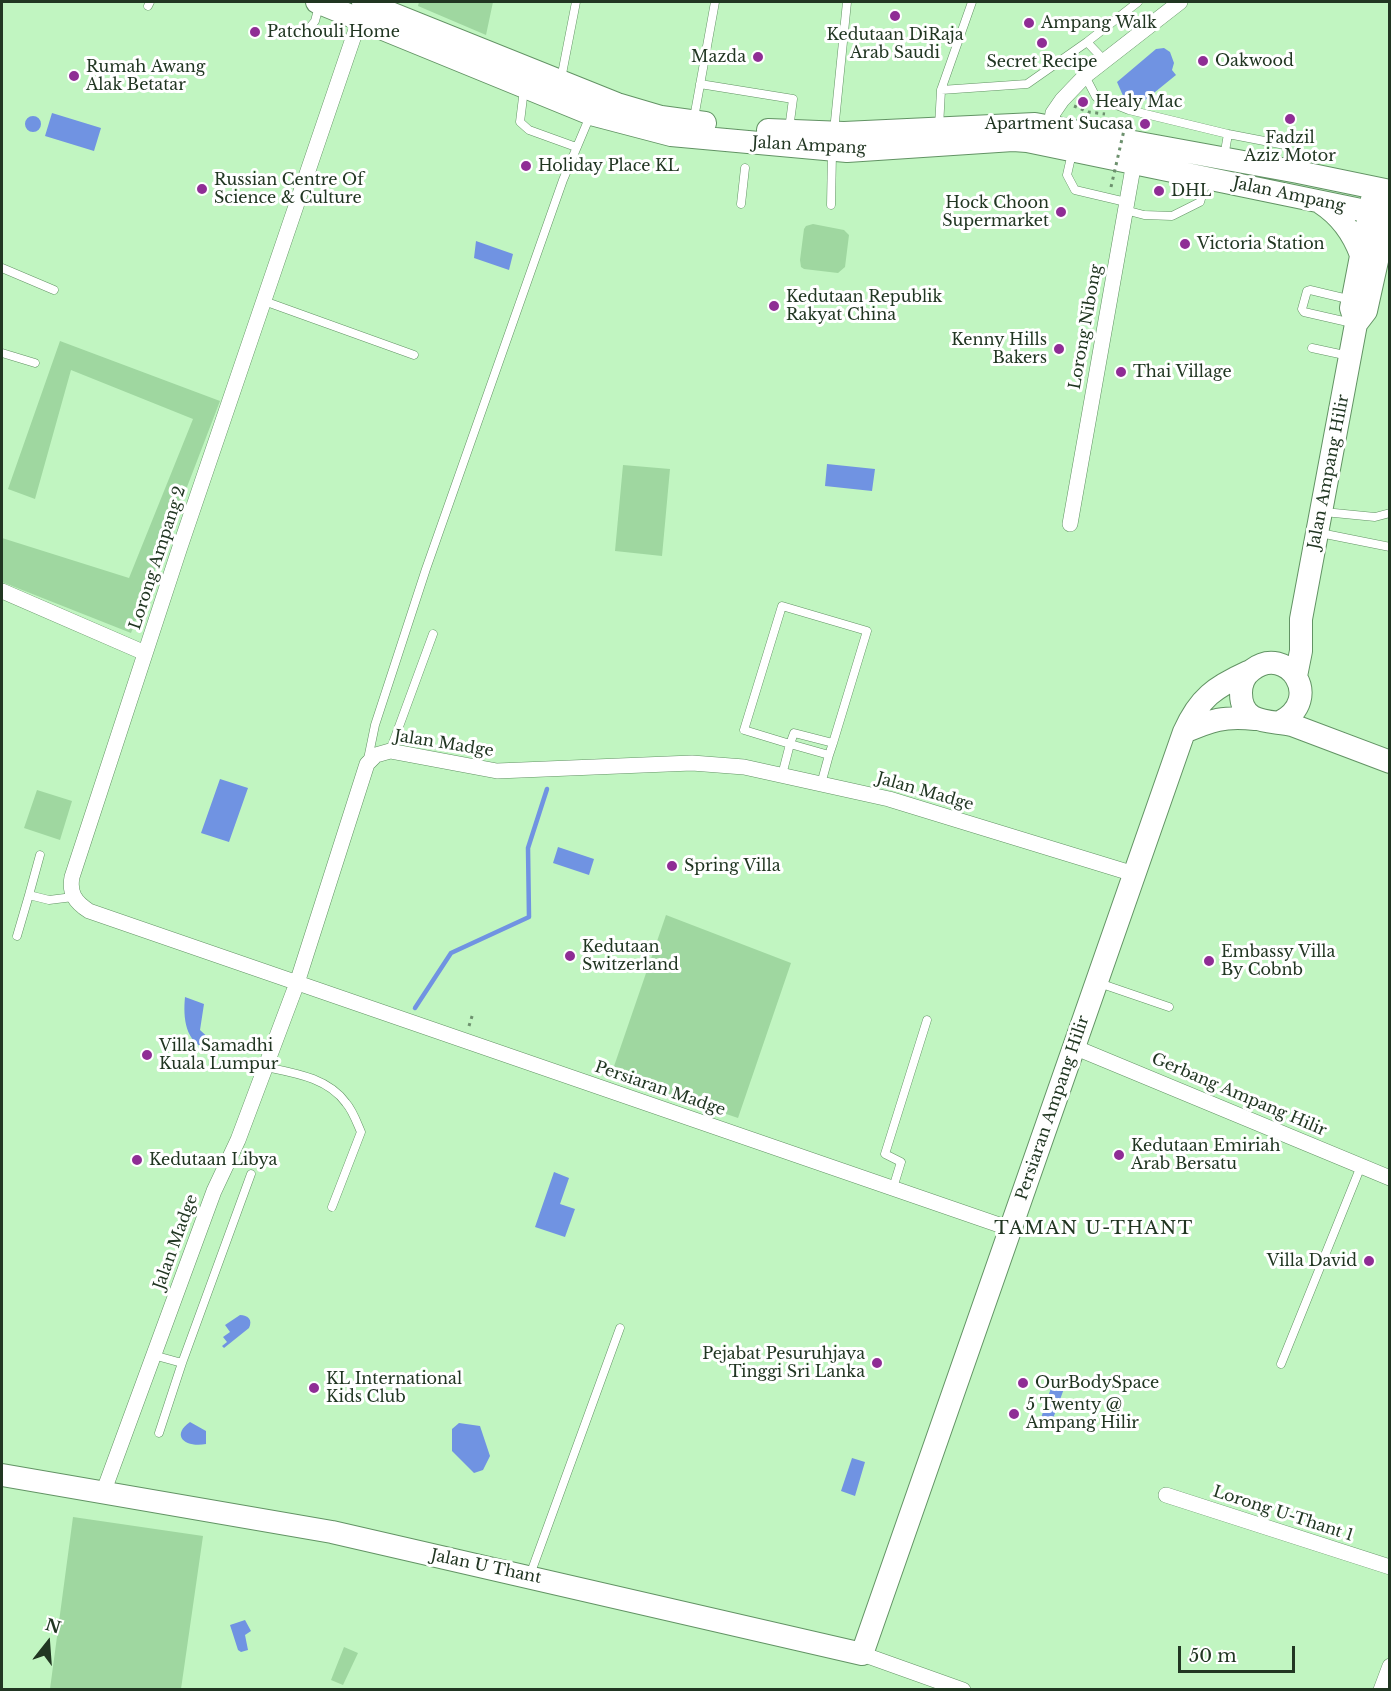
<!DOCTYPE html>
<html>
<head>
<meta charset="utf-8">
<style>
	body { margin:0 }
	#map { position:relative; width:1391px; height:1691px; overflow:hidden; background:#c1f5c1; font-family:"Libre Baskerville",serif }
	canvas { display:block }
	.frame { position:absolute; inset:0; border:3px solid #213622; pointer-events:none }
	.north { position:absolute; left:18px; top:1613px; width:60px; height:60px; -webkit-text-stroke:4px #fff; paint-order:stroke; rotate:17deg; font-size:16px; font-weight:700; line-height:24px; text-align:center; color:#213622 }
	.north::after { content:''; display:block; margin:auto; width:21px; height:27px; background:#213622; clip-path:polygon(50% 0,100% 100%,50% 72%,0 100%) }
	.scale { position:absolute; left:1178px; top:1646px; width:117px; height:27px; box-sizing:border-box; border:3px solid #213622; border-top:0; padding-left:8px; font-size:18px; line-height:21px; white-space:nowrap; color:#213622; -webkit-text-stroke:4px #fff; paint-order:stroke }
</style>
</head>
<body>
<div id="map">
<canvas width="1391" height="1691"></canvas>
<div class="frame"></div>
<div class="north">N</div>
<div class="scale">50 m</div>
</div>
<script>
const c = document.querySelector('canvas').getContext('2d');
c.lineJoin = 'round';
function paint(path, color) {
  c.fillStyle = color;
  c.fill(path, 'evenodd');
}
function trace(path, color, width, dash) {
  c.strokeStyle = color;
  c.lineWidth = width;
  c.lineCap = dash ? 'butt' : 'round';
  c.setLineDash(dash || []);
  c.stroke(path);
}
function label(font, color, halo, rows, align = 'center') {
  c.font = font + ' "Libre Baskerville",serif';
  c.lineWidth = 6;
  c.setLineDash([]);
  c.textBaseline = 'middle';
  c.strokeStyle = halo;
  c.fillStyle = color;
  for (const [text, x, y, turn = 0] of rows) {
    c.save();
    c.translate(x, y);
    c.rotate((+turn || 0) * Math.PI / 180);
    c.textAlign = isNaN(turn) ? turn : align;
    if (halo) c.strokeText(text, 0, 0);
    c.fillText(text, 0, 0);
    c.restore();
  }
}
const green = new Path2D(`
	M419 2H493L486 35 418 6Z
	M813 224 844 230 849 235 845 267 838 273 804 269 801 267 800 260 804 229 806 226Z
	M60 341 220 401 131 633 2 582V538L129 578 193 419 71 370 35 499 8 489Z
	M623 465 670 469 662 556 615 551Z
	M37 790 72 801 60 840 24 828Z
	M666 915 791 963 738 1118 611 1075Z
	M73 1517 203 1536 181 1689H50Z
	M344 1647 358 1653 343 1685 331 1680Z`);
const water = new Path2D(`
	M1164 48 1170 52 1174 63 1172 70 1176 75 1144 101 1136 98 1131 100 1124 98 1117 82 1156 49Z
	M52 113 101 128 94 151 45 136Z
	M25 124a8 8 0 1 1 16 0a8 8 0 1 1-16 0Z
	M476 241 513 254 509 270 474 258Z
	M827 464 875 469 872 491 825 486Z
	M220 779 248 788 229 842 201 833Z
	M558 847 594 859 589 875 553 863Z
	M185 997 204 1004 200 1030 212 1041 208 1050C185 1042 183 1018 185 997Z
	M554 1172 569 1178 560 1204 575 1209 565 1237 535 1227Z
	M240 1315C248 1315 253 1320 249 1328L224 1348 222 1346 227 1342 223 1337 230 1332 225 1325Z
	M1053 1382 1065 1386 1051 1424 1040 1421Z
	M190 1422 206 1431V1444C186 1448 170 1436 190 1422Z
	M459 1423 480 1426 490 1456 483 1470 474 1473 452 1451V1429Z
	M852 1458 865 1462 855 1496 841 1491Z
	M245 1620 251 1631 245 1635 248 1650 241 1652 238 1650 230 1625Z`);
const stream = new Path2D(`
	M415 1008 451 953 529 917 528 848 547 789`);
const path = new Path2D(`
	M1074 106 1088 112 1105 114
	M469 1026 473 1013`);
const lane = new Path2D(`
	M148 6 150 2
	M307 31 315 21 319 6
	M1087 42 1104 60
	M1085 76 1096 97 1129 110 1228 134 1285 145
	M561 79 576 2
	M700 84 793 99 789 129
	M524 89 520 122 529 130 576 147
	M941 90 1027 84 1087 42 1138 2
	M694 118 715 2
	M939 127 941 90 972 2
	M834 131 847 2
	M1072 153 1067 175 1075 190 1126 202
	M1224 157 1228 134
	M741 204 745 168
	M831 205 832 153
	M1125 210 1144 215 1172 216 1200 202 1206 182
	M2 268 54 290
	M1352 300 1310 290 1307 291 1302 309 1304 312 1352 323
	M264 301 414 355
	M1312 348 1349 356
	M2 353 35 363
	M1324 512 1375 517 1390 513
	M1320 533 1390 547
	M390 751 433 634
	M829 755 833 743 867 631 782 606 744 730 790 744 794 733 833 743
	M368 759 375 725 426 569 563 180 590 116
	M782 775 790 744 829 755 821 784
	M40 855 29 895 49 900 73 897
	M17 936 29 895
	M1099 983 1169 1007
	M266 1067C295 1073 328 1078 346 1103 353 1111 357 1123 361 1132L332 1207
	M893 1188 901 1162 885 1154 927 1020
	M153 1355 182 1363
	M1281 1364 1361 1166
	M159 1433 182 1363 251 1174
	M530 1575 620 1328`);
const street = new Path2D(`
	M362 12 180 547 72 877C69 893 75 902 89 911L1011 1229
	M1051 126 1053 113 1062 100 1085 76 1180 2
	M1070 524 1134 162
	M2 591 145 653
	M1074 1047 1390 1178
	M103 1493 214 1191 238 1140 297 983 367 764 376 755 390 751 497 771 692 763 744 767 889 799 1134 874
	M1166 1495 1390 1567
	M862 1654 963 1690
	M1381 1690 1390 1666`);
const secondary = new Path2D(`
	M317 2 591 114 671 135 847 151 1013 140 1027 141 1390 216
	M363 2 617 104 661 117 705 123
	M768 130 844 133 1035 124 1298 172 1390 191
	M1321 203C1341 216 1353 233 1361 255
	M1356 324 1351 308 1372 199
	M1296 676 1301 651V619L1356 324 1366 311 1390 202
	M1280 722C1325 699 1287 643 1252 670 1245 675 1241 684 1241 693 1241 726 1272 720 1292 725L1390 762
	M1184 732C1212 720 1223 716 1255 719
	M2 1475 332 1532 862 1654 1184 732C1199 698 1215 687 1248 672`);
const pathBridge = new Path2D(`
	M1111 187 1127 117`);
const markers = [
	[895,16,6,"#8f2d95"],
	[1029,23,6,"#8f2d95"],
	[255,32,6,"#8f2d95"],
	[1042,43,6,"#8f2d95"],
	[758,57,6,"#8f2d95"],
	[1203,61,6,"#8f2d95"],
	[74,76,6,"#8f2d95"],
	[1083,102,6,"#8f2d95"],
	[1290,119,6,"#8f2d95"],
	[1145,124,6,"#8f2d95"],
	[526,166,6,"#8f2d95"],
	[202,189,6,"#8f2d95"],
	[1159,191,6,"#8f2d95"],
	[1061,212,6,"#8f2d95"],
	[1185,244,6,"#8f2d95"],
	[774,306,6,"#8f2d95"],
	[1059,349,6,"#8f2d95"],
	[1121,372,6,"#8f2d95"],
	[672,866,6,"#8f2d95"],
	[570,956,6,"#8f2d95"],
	[1209,961,6,"#8f2d95"],
	[147,1055,6,"#8f2d95"],
	[1119,1155,6,"#8f2d95"],
	[137,1160,6,"#8f2d95"],
	[1369,1261,6,"#8f2d95"],
	[877,1363,6,"#8f2d95"],
	[1023,1383,6,"#8f2d95"],
	[314,1388,6,"#8f2d95"],
	[1014,1414,6,"#8f2d95"]
];
const poiNames = [
	["Ampang Walk",1041,23],
	["Patchouli Home",267,32],
	["Kedutaan DiRaja",895,35,"center"],
	["Arab Saudi",895,53,"center"],
	["Mazda",746,57,"right"],
	["Oakwood",1215,61],
	["Secret Recipe",1042,62,"center"],
	["Rumah Awang",86,67],
	["Alak Betatar",86,85],
	["Healy Mac",1095,102],
	["Apartment Sucasa",1133,124,"right"],
	["Fadzil",1290,138,"center"],
	["Aziz Motor",1290,156,"center"],
	["Holiday Place KL",538,166],
	["Russian Centre Of",214,180],
	["Science & Culture",214,198],
	["DHL",1171,191],
	["Hock Choon",1049,203,"right"],
	["Supermarket",1049,221,"right"],
	["Victoria Station",1197,244],
	["Kedutaan Republik",786,297],
	["Rakyat China",786,315],
	["Kenny Hills",1047,340,"right"],
	["Bakers",1047,358,"right"],
	["Thai Village",1133,372],
	["Spring Villa",684,866],
	["Kedutaan",582,947],
	["Switzerland",582,965],
	["Embassy Villa",1221,952],
	["By Cobnb",1221,970],
	["Villa Samadhi",159,1046],
	["Kuala Lumpur",159,1064],
	["Kedutaan Emiriah",1131,1146],
	["Arab Bersatu",1131,1164],
	["Kedutaan Libya",149,1160],
	["Villa David",1357,1261,"right"],
	["Pejabat Pesuruhjaya",865,1354,"right"],
	["Tinggi Sri Lanka",865,1372,"right"],
	["KL International",326,1379],
	["Kids Club",326,1397],
	["OurBodySpace",1035,1383],
	["5 Twenty @",1026,1405],
	["Ampang Hilir",1026,1423]
];
const streetNames = [
	["Jalan Ampang",809,146,3],
	["Jalan Ampang",1289,195,12],
	["Lorong Nibong",1086,327,-80],
	["Jalan Ampang Hilir",1329,472,-79],
	["Lorong Ampang 2",158,558,-72],
	["Jalan Madge",444,744,9],
	["Jalan Madge",925,792,16],
	["Persiaran Madge",660,1089,19],
	["Gerbang Ampang Hilir",1239,1095,23],
	["Persiaran Ampang Hilir",1053,1108,-71],
	["Jalan Madge",176,1242,-70],
	["Lorong U-Thant 1",1283,1514,18],
	["Jalan U Thant",486,1567,12]
];
const neighbourhoodNames = [
	["TAMAN U-THANT",1094,1229]
];
paint(green, '#9fd7a0');
paint(water, '#7093e2');
trace(stream, '#7093e2', 4.5);
trace(lane, '#629364', 9);
trace(street, '#629364', 16);
trace(secondary, '#629364', 24);
trace(path, '#6d916e', 3, [3, 4.5]);
trace(lane, '#fff', 8);
trace(street, '#fff', 15);
trace(secondary, '#fff', 22);
trace(pathBridge, '#6d916e', 3, [3, 4.5]);
for (const [x, y, r, color] of markers) {
  const dot = new Path2D();
  dot.arc(x, y, r, 0, 2 * Math.PI);
  c.fillStyle = color;
  c.fill(dot);
  trace(dot, '#fff', 2);
}
label('16px', '#213622', '#fff', poiNames, 'left');
label('16px', '#213622', '#fff', streetNames);
c.letterSpacing = '1.5px';
label('18px', '#213622', '#fff', neighbourhoodNames);
c.letterSpacing = '0px';
</script>
</body>
</html>
